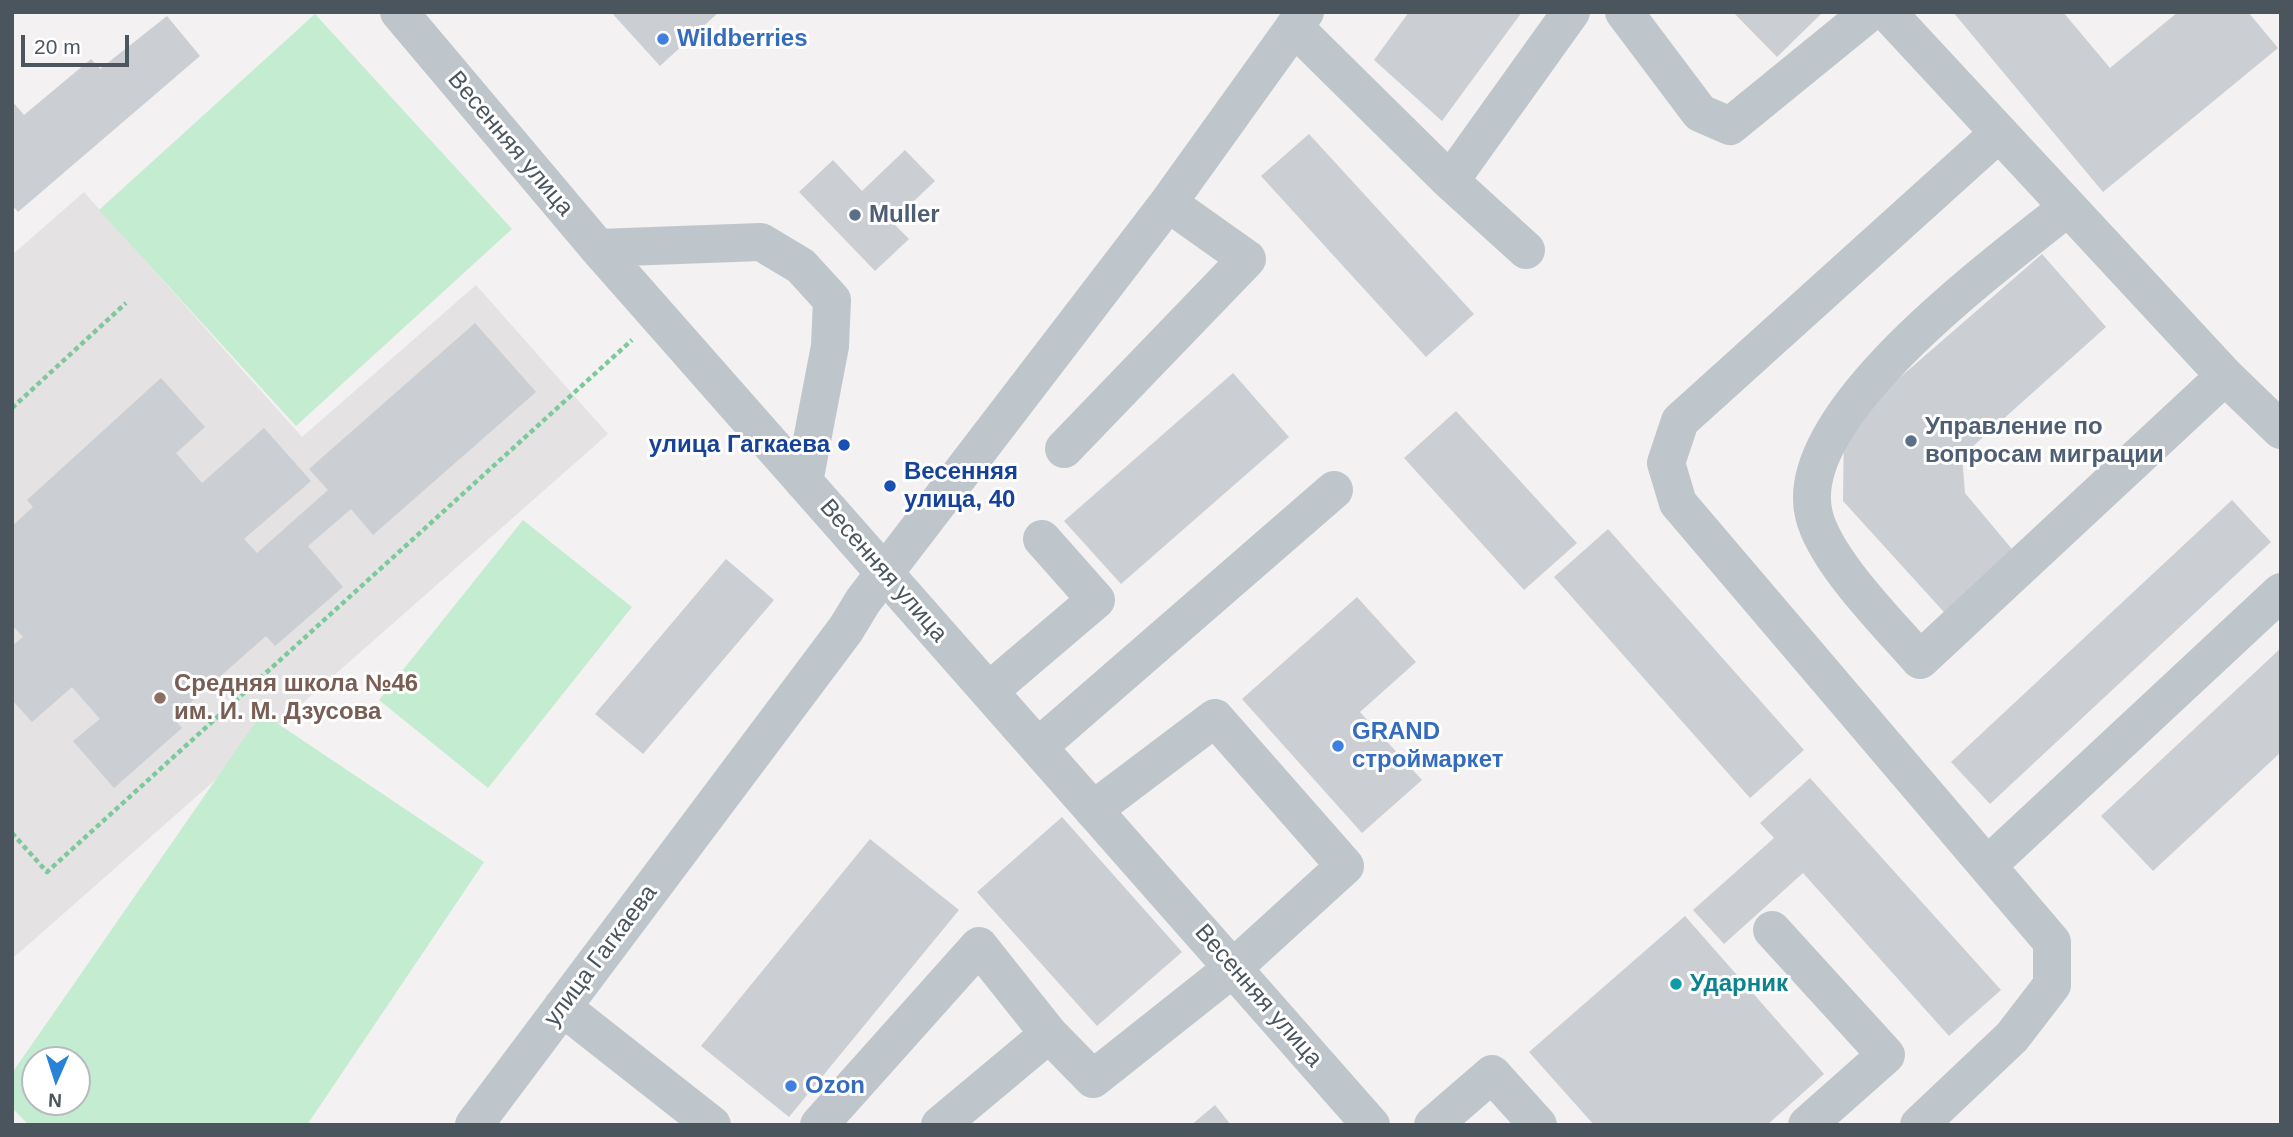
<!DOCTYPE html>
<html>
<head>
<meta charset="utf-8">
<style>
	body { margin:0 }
	#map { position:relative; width:2293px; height:1137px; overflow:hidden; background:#f3f1f1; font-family:Helvetica,sans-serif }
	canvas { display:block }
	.frame { position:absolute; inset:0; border:14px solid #4a555d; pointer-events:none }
	.north { position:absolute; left:21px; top:1046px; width:70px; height:70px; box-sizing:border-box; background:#fff; border:2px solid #b7bbbe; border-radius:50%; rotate:183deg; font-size:19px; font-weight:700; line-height:28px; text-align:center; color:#4a555d }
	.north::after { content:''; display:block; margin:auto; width:24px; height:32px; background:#2882d6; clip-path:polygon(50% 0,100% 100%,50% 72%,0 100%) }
	.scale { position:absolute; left:21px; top:35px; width:108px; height:32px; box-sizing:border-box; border:4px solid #4a555d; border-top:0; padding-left:9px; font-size:21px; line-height:24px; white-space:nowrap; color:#4a555d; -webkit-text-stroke:5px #fff; paint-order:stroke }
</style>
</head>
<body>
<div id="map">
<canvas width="2293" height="1137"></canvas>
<div class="frame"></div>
<div class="north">N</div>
<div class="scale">20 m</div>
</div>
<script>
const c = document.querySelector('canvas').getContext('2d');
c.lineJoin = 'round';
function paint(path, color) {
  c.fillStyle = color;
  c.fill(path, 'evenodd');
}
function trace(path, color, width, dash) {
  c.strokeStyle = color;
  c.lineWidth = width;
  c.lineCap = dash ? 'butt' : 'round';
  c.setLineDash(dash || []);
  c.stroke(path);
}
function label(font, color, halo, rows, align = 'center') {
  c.font = font + ' Helvetica,sans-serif';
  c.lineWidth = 6;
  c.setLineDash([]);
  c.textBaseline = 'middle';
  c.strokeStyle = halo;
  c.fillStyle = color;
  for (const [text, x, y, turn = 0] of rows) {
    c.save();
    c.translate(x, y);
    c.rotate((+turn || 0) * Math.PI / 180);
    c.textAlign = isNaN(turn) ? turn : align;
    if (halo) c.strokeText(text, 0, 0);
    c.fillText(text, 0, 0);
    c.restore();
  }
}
const education = new Path2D(`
	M84 192 302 437 476 285 608 434 12 959V255Z`);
const green = new Path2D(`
	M315 14 512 229 296 426 99 210Z
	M523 520 632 607 488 788 379 700Z
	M262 713 484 862 307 1125H29L12 1108V1073ZM35 1060H77V1102H35Z`);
const building = new Path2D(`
	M611 12H719L660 66Z
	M1409 12H1522L1442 121 1374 60Z
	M1733 12H1823L1777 57Z
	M1953 12H2063L2110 68 2178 12H2248L2278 48 2103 192Z
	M167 16 200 56 18 212 12 205V101L24 115 91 59 100 69Z
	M1309 134 1474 314 1426 357 1261 176Z
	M905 150 935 181 892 222 909 239 875 271 799 192 833 160 862 191Z
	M2042 254 2106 327 1962 456 1965 493 2021 560 1953 622 1843 501 1844 426Z
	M475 323 536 392 373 535 351 509 308 546 343 587 275 646 266 636 173 718 182 728 114 788 73 741 100 719 72 687 32 722 12 700V646L23 637 12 625V526L33 507 27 500 161 378 205 427 176 453 202 483 264 428 311 481 244 539 257 553 328 490 309 469Z
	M1233 373 1289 437 1121 584 1064 521Z
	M1456 411 1577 543 1524 590 1404 458Z
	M2232 500 2271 542 1990 804 1951 762Z
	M1608 529 1804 750 1750 798 1554 577Z
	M726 559 774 600 643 754 595 714Z
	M1357 597 1416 662 1360 712 1422 780 1362 833 1242 699Z
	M2281 648V752L2153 871 2101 816Z
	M1810 778 2001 990 1949 1036 1803 873 1724 944 1693 910 1774 838 1760 823Z
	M1062 817 1182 952 1097 1026 977 892Z
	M870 839 959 910 789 1117 701 1046Z
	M1685 916 1824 1074 1767 1125H1594L1529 1052Z
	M1215 1105 1231 1125H1191Z`);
const path = new Path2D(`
	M12 408 126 303
	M12 833 47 872 632 340`);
const minor = new Path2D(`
	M399 12 598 248 1371 1125
	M1624 12 1700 113 1730 126 1870 12
	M1887 12C2000 134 2113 255 2225 376L1920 660C1888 623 1825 561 1814 515 1789 414 1998 264 2068 207
	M1294 27 1450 181 1526 250
	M1450 181 1571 12
	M598 248 761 242 801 266 832 300 830 346 804 482
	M2225 376 2281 430
	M1064 449 1247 259 1168 203
	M989 691 1096 600 1042 539
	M1038 747 1334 490
	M1988 865 2281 592
	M1772 930 1886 1055 1807 1125
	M562 1007 712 1125
	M474 1125 846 629 863 601 1168 203 1305 12
	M819 1125 979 946 1049 1034
	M940 1125 1049 1034 1093 1079 1233 968 1345 866 1215 718 1093 810
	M1433 1125 1492 1074 1538 1125
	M1919 1125 2012 1037 2052 985V942L1678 503 1666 463 1680 421 1999 133`);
const markers = [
	[663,39,7,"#3f7fe0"],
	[855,215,7,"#5c6f8a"],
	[1911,441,7,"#5c6f8a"],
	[844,445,7,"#1a4fb4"],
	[890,486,7,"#1a4fb4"],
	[160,698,7,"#8d6e63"],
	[1338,746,7,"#3f7fe0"],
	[1676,984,7,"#0f9aa8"],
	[791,1086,7,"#3f7fe0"]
];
const shopNames = [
	["Wildberries",677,39],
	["GRAND",1352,732],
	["строймаркет",1352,760],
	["Ozon",805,1086]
];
const streetNames = [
	["Весенняя улица",510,144,50],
	["Весенняя улица",883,571,49],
	["улица Гагкаева",601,956,-53],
	["Весенняя улица",1258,996,49]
];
const serviceNames = [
	["Muller",869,215],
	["Управление по",1925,427],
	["вопросам миграции",1925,455]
];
const transitNames = [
	["улица Гагкаева",830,445],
	["Весенняя",904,472,"left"],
	["улица, 40",904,500,"left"]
];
const educationNames = [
	["Средняя школа №46",174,684],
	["им. И. М. Дзусова",174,712]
];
const cultureNames = [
	["Ударник",1690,984]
];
paint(education, '#e4e2e2');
paint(green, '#c4ecd0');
paint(building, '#cbced3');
trace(path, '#7ec89d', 4.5, [5, 3.5]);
trace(minor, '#bec6cc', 38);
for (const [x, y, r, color] of markers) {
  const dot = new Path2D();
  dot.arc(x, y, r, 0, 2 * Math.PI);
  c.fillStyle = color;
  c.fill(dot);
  trace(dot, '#fff', 2.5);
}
label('bold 24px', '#366cbe', '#fff', shopNames, 'left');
label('24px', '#4a555d', '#fff', streetNames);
label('bold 24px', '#4e5e75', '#fff', serviceNames, 'left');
label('bold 24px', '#164399', '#fff', transitNames, 'right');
label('bold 24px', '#785e54', '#fff', educationNames, 'left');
label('bold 24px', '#0d838f', '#fff', cultureNames, 'left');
</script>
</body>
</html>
